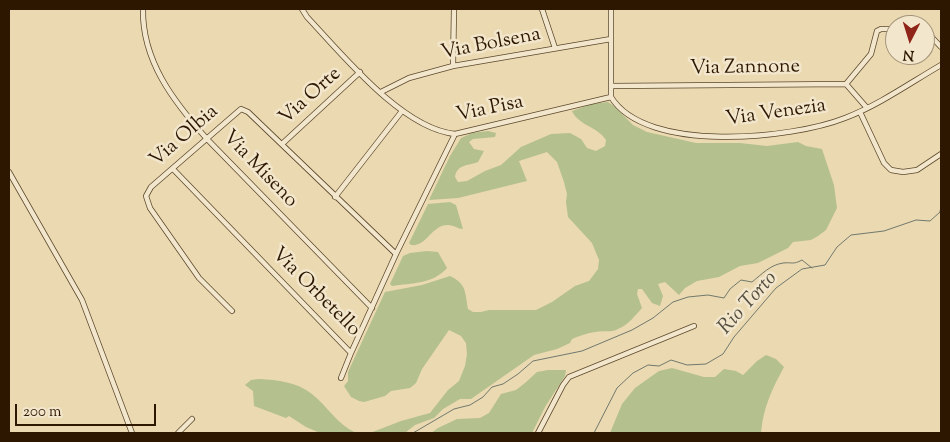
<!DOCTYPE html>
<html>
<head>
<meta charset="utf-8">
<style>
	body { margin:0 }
	#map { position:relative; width:950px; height:442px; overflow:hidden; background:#ebd9b1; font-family:"Sorts Mill Goudy",serif }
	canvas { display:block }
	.frame { position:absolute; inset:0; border:10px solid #2d1700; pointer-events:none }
	.north { position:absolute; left:885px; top:15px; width:50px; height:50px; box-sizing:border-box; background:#f2e6cc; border:1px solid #a3937a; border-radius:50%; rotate:185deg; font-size:14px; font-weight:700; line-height:20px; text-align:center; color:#2d1700 }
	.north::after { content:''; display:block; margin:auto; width:18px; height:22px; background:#8f2418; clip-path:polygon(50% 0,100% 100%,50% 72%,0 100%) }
	.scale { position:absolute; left:15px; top:404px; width:141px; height:22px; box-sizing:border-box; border:2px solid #2d1700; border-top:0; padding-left:6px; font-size:15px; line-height:18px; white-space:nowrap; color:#2d1700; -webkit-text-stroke:4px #f2e6cc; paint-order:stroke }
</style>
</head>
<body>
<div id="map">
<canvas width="950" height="442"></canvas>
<div class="frame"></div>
<div class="north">N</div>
<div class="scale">200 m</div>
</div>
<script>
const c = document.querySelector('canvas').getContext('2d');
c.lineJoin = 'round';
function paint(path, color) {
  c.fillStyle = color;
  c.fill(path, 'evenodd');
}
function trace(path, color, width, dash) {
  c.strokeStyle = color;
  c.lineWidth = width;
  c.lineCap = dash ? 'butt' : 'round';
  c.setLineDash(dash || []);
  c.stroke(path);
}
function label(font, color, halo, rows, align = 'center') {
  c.font = font + ' "Sorts Mill Goudy",serif';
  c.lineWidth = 5;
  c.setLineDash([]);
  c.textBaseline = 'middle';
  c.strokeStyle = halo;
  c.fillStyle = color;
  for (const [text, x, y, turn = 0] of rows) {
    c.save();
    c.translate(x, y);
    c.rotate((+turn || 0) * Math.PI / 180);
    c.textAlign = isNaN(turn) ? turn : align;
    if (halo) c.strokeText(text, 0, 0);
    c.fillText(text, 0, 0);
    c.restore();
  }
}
const green = new Path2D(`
	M608 102 615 107 633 125 647 132 696 143H740L767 146 798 142 806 146 822 149 834 185 837 208 826 230 818 236 811 240 793 242 788 248 758 263 740 266 719 277 697 281 685 288 679 295 665 282 658 284 663 296 660 306 652 303 642 289H638L637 294 642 308C635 316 628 325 618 329 611 333 603 330 595 332 588 333 579 336 572 339L570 343 557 349 534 355 471 399H460L443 409 434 418 415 425 405 433H370L401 421 430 413 448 390 459 381 465 366 467 354 466 343 461 336 449 330 422 369 416 383 410 388 391 391 385 396 364 402 359 401 351 397 344 386 348 381V372L385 292 422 285 450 276C467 284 465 293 468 309L473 312H481L489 310H536L552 302 575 286 589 281 598 269 599 260 592 243 568 217 566 202 567 194 564 182 557 162 547 152 519 161 527 181 458 198 429 200 450 156 461 138 472 133 488 131 496 133 495 137 473 139 469 142 474 149 484 151 478 162C468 166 457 164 455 177L458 182 467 181 485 171 501 165 521 147 551 134 570 133 581 139 587 148 596 151 605 146 606 140C598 127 578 125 572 111L592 104Z
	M450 202 456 205 463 229C458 229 454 225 448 225 431 225 427 247 411 245L409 243 428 204Z
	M427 251 438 252 447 268C433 284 412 283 392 286L390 284 403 256 410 253Z
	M766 355 776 359 784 367C772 389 763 408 761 433H610L622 404 635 388 659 371 672 368 704 377H715L724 369 736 371 743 375 757 361Z
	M548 370H566L565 376 545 407 532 433H431L438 428 457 419 480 418 489 413 501 394 516 390 525 383 537 372Z
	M259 379C278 380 297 382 312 394 328 407 337 424 356 433H320L306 427 289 416 286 418 254 406 253 391 245 385 251 380Z`);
const stream = new Path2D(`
	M413 433 454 409 470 405 483 397 492 387 503 384 518 374 533 361 582 351 632 330 653 318 673 302 688 297 708 295 724 298 730 289 741 280 752 282C762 274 770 265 783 263 792 262 793 265 802 260L812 268
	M594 433 617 388 633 373 648 365 659 366 671 360 687 365 706 364 723 354 734 337 776 288 802 269 825 265 837 247 851 235 884 231 916 220 930 221 940 212 941 206`);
const minor = new Path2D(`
	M143 9C142 61 174 102 207 139L372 308
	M302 9 307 17C342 54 402 129 455 134L611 97V9
	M542 9 555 48
	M925 30 941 47
	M453 66 454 9
	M846 84 871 54 877 31 881 29H895
	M611 86 846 84 867 108
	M381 92 409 78 453 66 611 39
	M611 97C646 154 792 139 845 118 879 105 910 83 941 65
	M860 112 884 163 891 170 903 172 917 170 941 154
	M282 144 360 72
	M173 169 351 353 396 254 455 134
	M9 172 82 300 132 433
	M335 197 402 111
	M232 311 199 278 150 208 146 196 151 187 241 109 248 112 396 254
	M341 378 351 353
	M178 433 192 419
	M538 433 563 385 569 377 694 326`);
const streetNames = [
	["Via Bolsena",491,45,-11],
	["Via Zannone",745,69,-1],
	["Via Orte",311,97,-42],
	["Via Pisa",490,110,-12],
	["Via Venezia",776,114,-8],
	["Via Olbia",185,137,-41],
	["Via Miseno",259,170,46],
	["Via Orbetello",315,293,45]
];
const waterNames = [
	["Rio Torto",749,304,-48]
];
paint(green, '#b4c08e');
trace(stream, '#70786d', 1);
trace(minor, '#5c482c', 6);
trace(minor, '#f2e6cc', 4.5);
label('20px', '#2d1700', '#f2e6cc', streetNames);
label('italic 21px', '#544f40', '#f2e6cc', waterNames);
</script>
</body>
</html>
